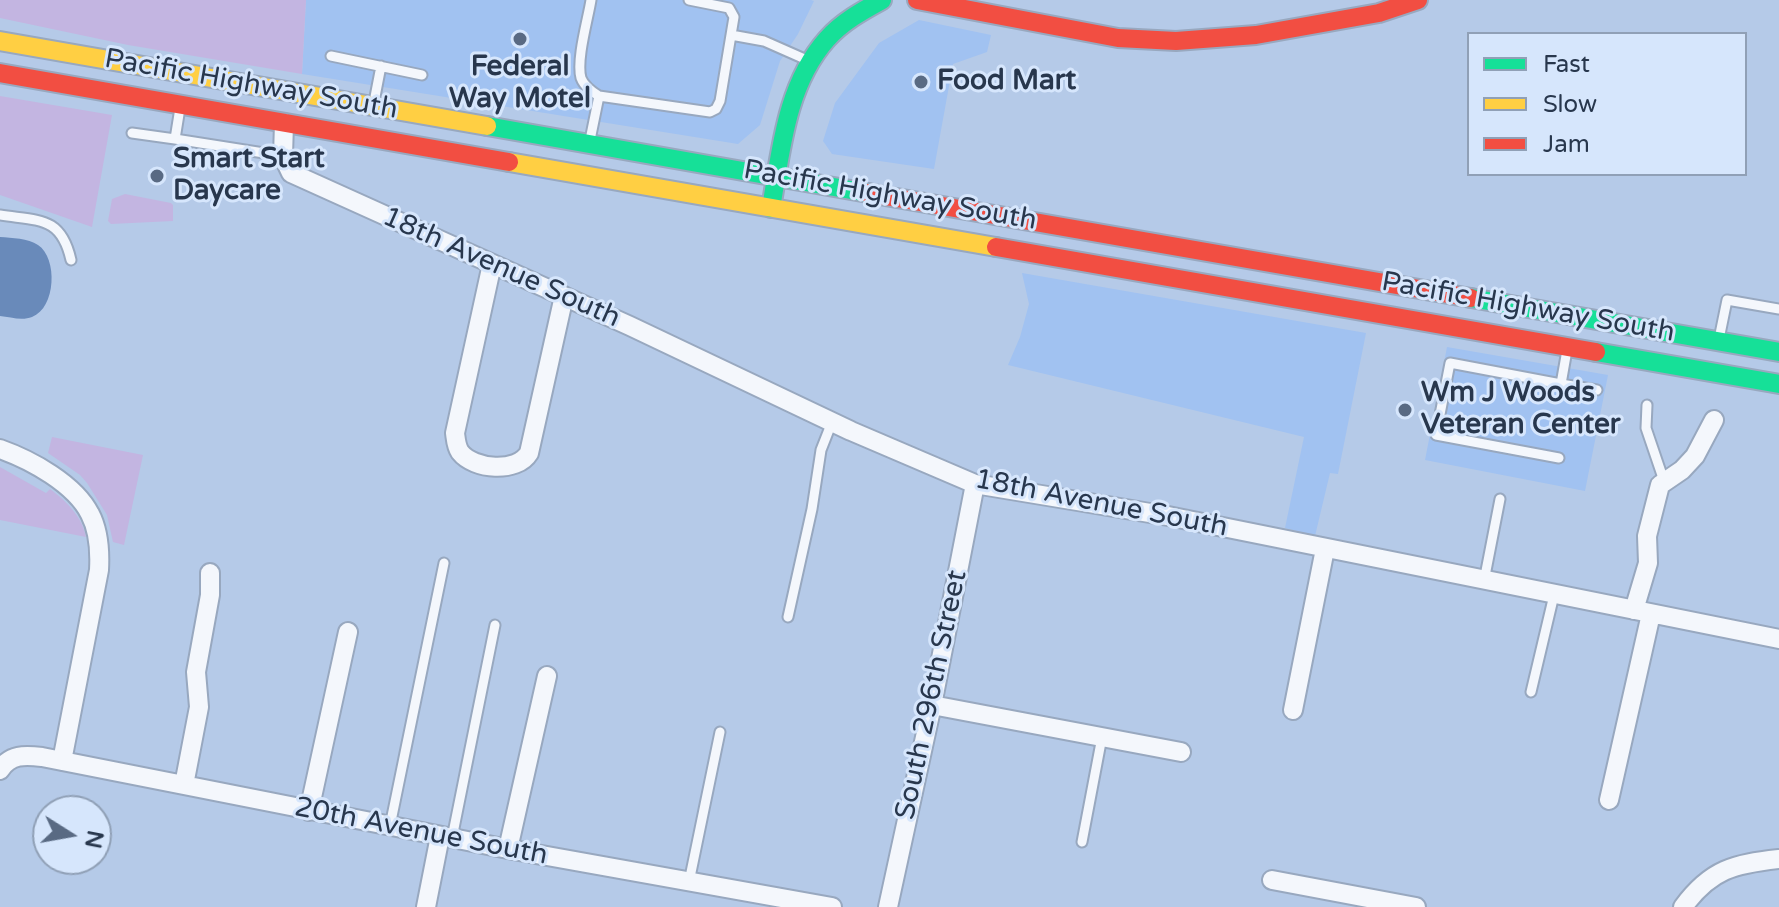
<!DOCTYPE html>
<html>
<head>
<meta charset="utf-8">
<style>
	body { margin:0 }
	#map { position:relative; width:1779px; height:907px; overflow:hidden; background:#b5cae8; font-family:"Varela Round",sans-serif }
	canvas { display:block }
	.legend { position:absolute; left:1467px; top:32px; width:280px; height:144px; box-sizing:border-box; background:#d6e6fc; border:2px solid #90a0b6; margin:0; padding:10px 14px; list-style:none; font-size:24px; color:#28374d }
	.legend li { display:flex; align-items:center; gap:16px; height:40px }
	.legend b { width:40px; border:2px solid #90a0b6 }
	.north { position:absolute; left:32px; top:795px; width:80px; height:80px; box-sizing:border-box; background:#d6e6fc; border:2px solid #90a0b6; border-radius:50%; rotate:101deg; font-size:22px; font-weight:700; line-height:32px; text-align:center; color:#28374d }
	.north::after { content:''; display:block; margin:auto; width:28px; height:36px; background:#596a83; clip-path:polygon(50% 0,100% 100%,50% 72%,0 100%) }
</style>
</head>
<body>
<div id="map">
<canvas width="1779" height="907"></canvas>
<ul class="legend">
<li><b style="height:10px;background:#16e098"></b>Fast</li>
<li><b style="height:10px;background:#ffcf43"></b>Slow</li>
<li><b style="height:10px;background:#f24e42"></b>Jam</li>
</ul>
<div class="north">N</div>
</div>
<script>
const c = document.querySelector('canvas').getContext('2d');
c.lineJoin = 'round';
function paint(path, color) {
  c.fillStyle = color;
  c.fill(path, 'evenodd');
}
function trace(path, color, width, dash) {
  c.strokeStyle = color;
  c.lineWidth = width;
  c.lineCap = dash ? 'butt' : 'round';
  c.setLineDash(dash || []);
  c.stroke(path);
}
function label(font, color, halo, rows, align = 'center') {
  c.font = font + ' "Varela Round",sans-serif';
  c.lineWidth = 6;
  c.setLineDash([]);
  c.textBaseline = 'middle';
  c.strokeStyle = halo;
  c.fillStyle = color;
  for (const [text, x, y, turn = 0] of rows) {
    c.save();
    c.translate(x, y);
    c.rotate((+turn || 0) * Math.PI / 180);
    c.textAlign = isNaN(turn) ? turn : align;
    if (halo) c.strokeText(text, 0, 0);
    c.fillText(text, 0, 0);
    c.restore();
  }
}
const built = new Path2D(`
	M306 0H811L814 1 798 34 780 61 760 125 738 144 302 74Z
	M919 20 991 35 987 52 953 64 934 169 832 154 823 141 835 103 879 43Z
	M1022 273 1366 333 1338 474 1330 473 1315 536 1285 528 1304 437 1008 365 1020 337 1029 304Z
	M1447 347 1608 375 1585 491 1425 460Z`);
const green = new Path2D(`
	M0 0H306L302 74 128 45 0 18Z
	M0 96 112 115 92 227 0 195Z
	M125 194 171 203 173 205V221L111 224 108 221 112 199Z
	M52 437 143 455 124 545 113 542 107 515 87 483 80 475 48 453Z
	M0 467 46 493 50 489C66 501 82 516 86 537L0 520Z`);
const water = new Path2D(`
	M0 237C12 238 28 238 38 245 58 258 56 308 32 317 22 321 10 317 0 316Z`);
const lane = new Path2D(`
	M591 0C588 19 576 60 581 78 584 86 591 91 599 96L710 112 716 109 720 101 734 17 729 8 689 0
	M731 35 764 41 807 60
	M331 56 422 75
	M374 102 381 66
	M180 108 175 139 283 156
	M132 133 175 139
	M590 140 599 96
	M0 215C39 221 61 216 71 260
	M1719 339 1727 300 1779 309
	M1561 384 1597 390
	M1647 405 1646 428 1664 481
	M1559 458 1436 435 1450 363 1561 384 1567 350
	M1484 581 1500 499
	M788 617 812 509 821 450 832 422
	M1531 692 1554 595
	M390 826 444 563
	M452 838 495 625
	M1082 842 1102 737
	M689 882 720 732`);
const street = new Path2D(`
	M284 123 283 156 291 173 630 326 851 431 975 484 1168 516 1779 639
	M492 264 455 433C456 440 456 446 460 452 474 470 517 473 529 453L564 296
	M0 449C31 460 75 484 90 514 99 531 100 552 99 570L62 761
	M1634 610 1648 563 1647 536 1660 485 1682 470 1695 456 1714 420
	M932 705 1181 752
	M1293 710 1325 549
	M0 770C10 754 25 755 42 757L508 849 832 907
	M184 785 199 707 196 672 210 595V573
	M1609 800 1651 614
	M309 811 348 632
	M508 849 547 676
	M1272 880 1416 907
	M426 907 440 836
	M888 907 932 705 975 484
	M1683 907C1711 869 1734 864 1779 859`);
const fast = new Path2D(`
	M487 126 868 193
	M771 208C781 151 786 85 827 39 842 22 862 11 882 0
	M1471 298 1779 352
	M1596 352 1779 384`);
const slow = new Path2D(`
	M0 41 487 126
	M509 162 996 247`);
const jam = new Path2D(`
	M917 0 1118 38 1176 41 1256 35 1379 13 1418 0
	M0 73 509 162
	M868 193 1471 298
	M996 247 1596 352`);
const markers = [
	[520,39,8,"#596a83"],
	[921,82,8,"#596a83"],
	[157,176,8,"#596a83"],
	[1405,410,8,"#596a83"]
];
const poiNames = [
	["Federal",520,68,"center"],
	["Way Motel",520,100,"center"],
	["Food Mart",937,82],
	["Smart Start",173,160],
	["Daycare",173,192],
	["Wm J Woods",1421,394],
	["Veteran Center",1421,426]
];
const streetNames = [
	["Pacific Highway South",251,85,10],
	["Pacific Highway South",890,196,10],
	["18th Avenue South",501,268,24],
	["Pacific Highway South",1528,308,10],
	["18th Avenue South",1101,504,11],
	["South 296th Street",932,695,-78],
	["20th Avenue South",421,832,11]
];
paint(built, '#a1c2f1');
paint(green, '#c3b5e1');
paint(water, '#698aba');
trace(lane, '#98a8bf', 13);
trace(street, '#98a8bf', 22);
trace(fast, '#98a8bf', 22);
trace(slow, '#98a8bf', 22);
trace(jam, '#98a8bf', 22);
trace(lane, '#f4f7fc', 9);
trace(street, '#f4f7fc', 18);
trace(fast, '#16e098', 18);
trace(slow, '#ffcf43', 18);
trace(jam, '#f24e42', 18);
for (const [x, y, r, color] of markers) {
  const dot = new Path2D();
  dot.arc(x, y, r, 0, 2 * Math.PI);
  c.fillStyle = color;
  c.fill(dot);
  trace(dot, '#d6e6fc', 3);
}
label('bold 28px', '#28374d', '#d6e6fc', poiNames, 'left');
label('28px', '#28374d', '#d6e6fc', streetNames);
</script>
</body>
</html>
